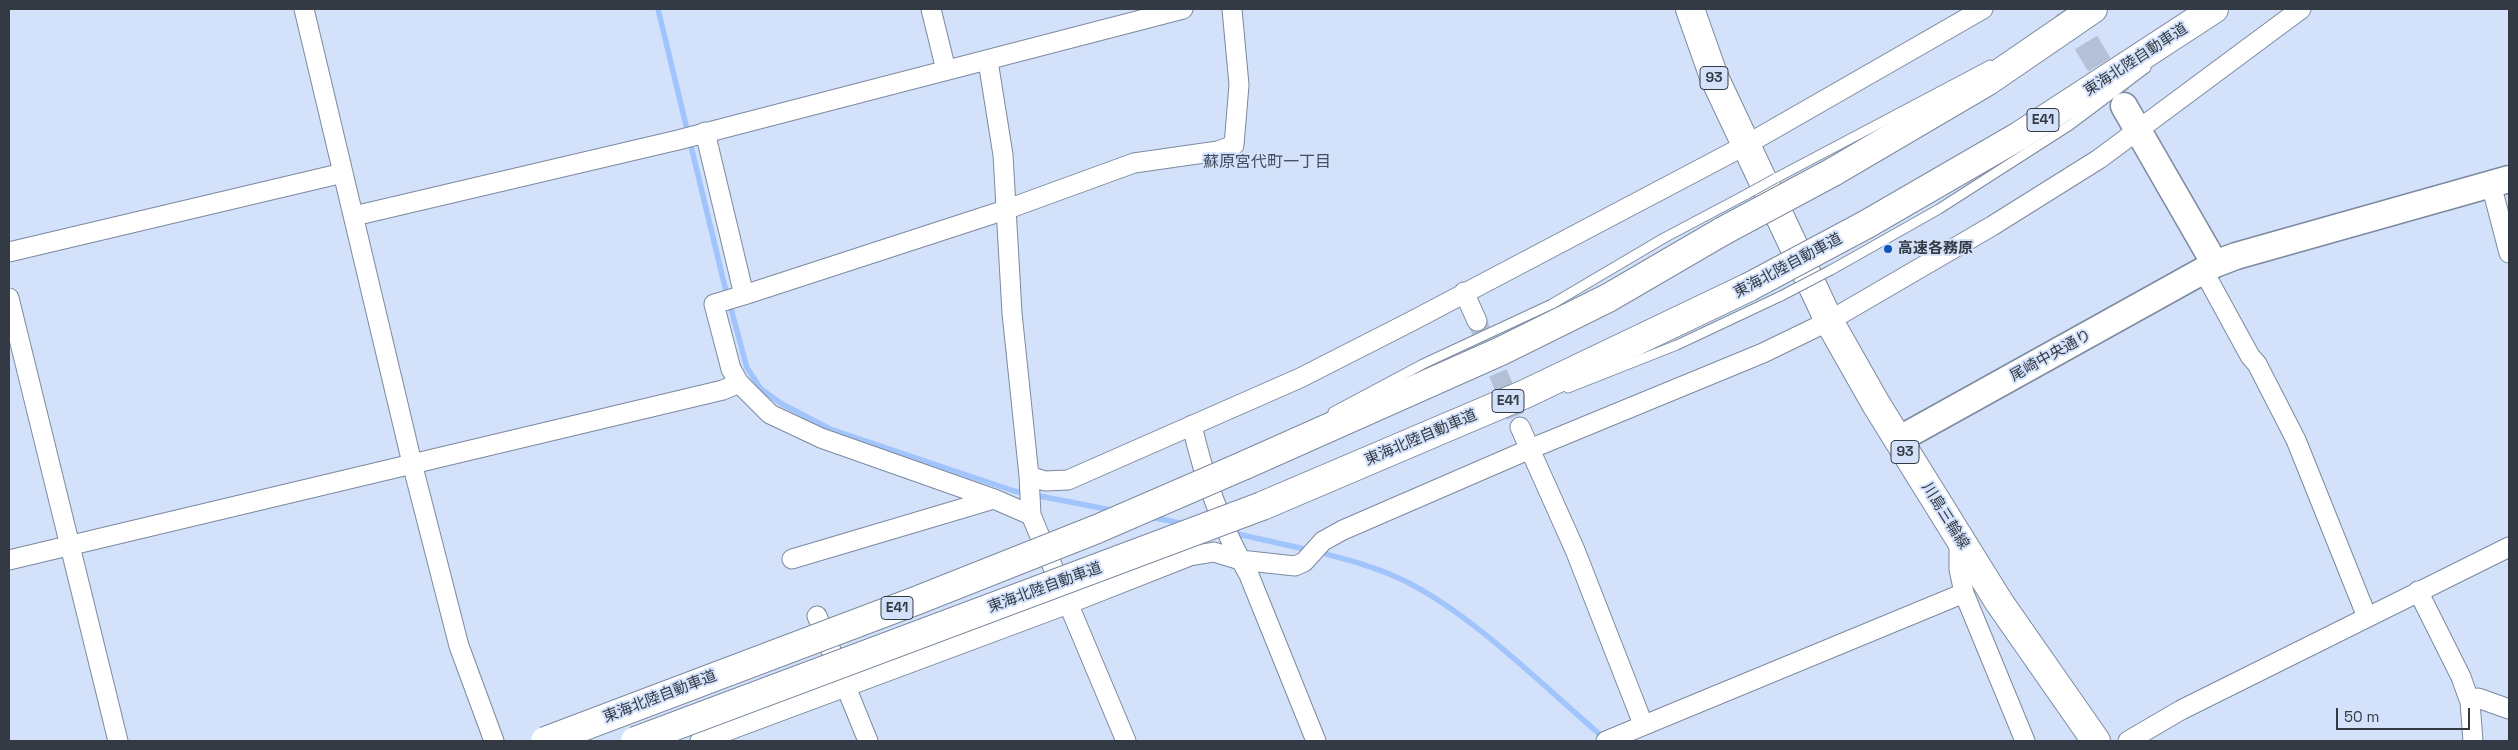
<!DOCTYPE html>
<html>
<head>
<meta charset="utf-8">
<style>
	body { margin:0 }
	#map { position:relative; width:2518px; height:750px; overflow:hidden; background:#d3e2fa; font-family:"Space Grotesk",sans-serif }
	canvas { display:block }
	.frame { position:absolute; inset:0; border:10px solid #343a44; pointer-events:none }
	.scale { position:absolute; left:2336px; top:708px; width:134px; height:22px; box-sizing:border-box; border:2px solid #343a44; border-top:0; padding-left:6px; font-size:15px; line-height:18px; white-space:nowrap; color:#343a44; -webkit-text-stroke:4px #d3e2fa; paint-order:stroke }
</style>
</head>
<body>
<div id="map">
<canvas width="2518" height="750"></canvas>
<div class="frame"></div>
<div class="scale">50 m</div>
</div>
<script>
const c = document.querySelector('canvas').getContext('2d');
c.lineJoin = 'round';
function trace(path, color, width, dash) {
  c.strokeStyle = color;
  c.lineWidth = width;
  c.lineCap = dash ? 'butt' : 'round';
  c.setLineDash(dash || []);
  c.stroke(path);
}
function label(font, color, halo, rows, align = 'center') {
  c.font = font + ' "Space Grotesk","Noto Sans JP",sans-serif';
  c.lineWidth = 4;
  c.setLineDash([]);
  c.textBaseline = 'middle';
  c.strokeStyle = halo;
  c.fillStyle = color;
  for (const [text, x, y, turn = 0] of rows) {
    c.save();
    c.translate(x, y);
    c.rotate((+turn || 0) * Math.PI / 180);
    c.textAlign = isNaN(turn) ? turn : align;
    if (halo) c.strokeText(text, 0, 0);
    c.fillText(text, 0, 0);
    c.restore();
  }
}
const stream = new Path2D(`
	M658 9 724 283 747 368 761 389 782 404 830 429 1014 491 1116 511
	M1150 517 1185 524
	M1233 533 1309 550
	M1318 552C1348 560 1377 567 1405 581 1475 616 1544 687 1604 738`);
const streetTunnel = new Path2D(`
	M1477 321 1520 427`);
const secondaryTunnel = new Path2D(`
	M2066 9 2118 96`);
const lane = new Path2D(`
	M1776 178 1990 65
	M1831 270 1939 209 2070 125 2146 68
	M1568 388 1677 345 1781 296
	M1333 412 1423 364 1552 304 1664 238 1747 194`);
const street = new Path2D(`
	M304 9 412 463 459 646 494 741
	M931 9 946 70
	M988 61 1003 155 1012 313 1029 476 1045 481 1068 480 1300 378 1412 321 1744 146 1983 9
	M705 132 744 295 1005 210 1134 163 1218 151 1234 145 1239 85 1232 9
	M2491 184 2509 253
	M354 216 678 140 1183 9
	M9 252 343 173
	M2203 270 2250 356 2257 364 2296 440 2367 617
	M1464 292 1477 321
	M744 295 714 304 731 369 739 383 770 414 821 438 994 499
	M9 298 118 741
	M1192 425C1203 475 1223 531 1249 575L1316 741
	M1520 427 1575 550 1643 724
	M1031 515 1126 741
	M1959 539V569L1964 593 2025 741
	M792 559 994 499 1031 515 1029 476
	M9 560 723 390 739 383
	M2418 591 2461 677 2470 702 2473 741
	M817 616 868 741
	M2470 702 2478 698 2509 709
	M700 741 1068 604 1190 556 1214 552 1240 560 1295 566 1304 562 1323 541 1343 530 1530 449 1763 353 1829 321 1992 226 2099 159 2301 9
	M1606 741 1964 593
	M2128 741 2181 710 2509 547`);
const secondary = new Path2D(`
	M2124 106 2215 264
	M1898 440 2215 264 2236 256 2509 179`);
const primary = new Path2D(`
	M1690 9 1714 77 1829 321 1876 404 1999 602 2096 741`);
const highway = new Path2D(`
	M1833 172 1988 81 2093 9
	M1867 224 2019 136 2214 9
	M1245 465 1501 351 1608 298 1723 231
	M1262 506 1525 394 1749 287`);
const laneBridge = new Path2D(`
	M1747 194 1776 178
	M1781 296 1831 270`);
const highwayBridge = new Path2D(`
	M1723 231 1833 172
	M1749 287 1867 224
	M545 741 918 600 1097 529 1245 465
	M635 741 1262 506`);
const markers = [
	[1888,249,5,"#0e55c0"]
];
const shields = [
	[1714,78,28],
	[2043,120,32],
	[1508,401,32],
	[1905,452,28],
	[897,608,32]
];
const shieldNames = [
	["93",1714,78],
	["E41",2043,120],
	["E41",1508,401],
	["93",1905,452],
	["E41",897,608]
];
const streetNames = [
	["東海北陸自動車道",2136,60,-33],
	["東海北陸自動車道",1788,266,-28],
	["尾崎中央通り",2051,356,-29],
	["東海北陸自動車道",1421,438,-23],
	["川島三輪線",1945,516,58],
	["東海北陸自動車道",1045,588,-20],
	["東海北陸自動車道",660,697,-21]
];
const poiNames = [
	["高速各務原",1898,249]
];
const neighbourhoodNames = [
	["蘇原宮代町一丁目",1267,163]
];
trace(stream, '#a1c4fd', 5.5);
trace(streetTunnel, '#b3c0d6', 19, [19, 9]);
trace(secondaryTunnel, '#b3c0d6', 26, [26, 13]);
trace(lane, '#7c899f', 11);
trace(street, '#7c899f', 21);
trace(secondary, '#7c899f', 29);
trace(primary, '#7c899f', 30);
trace(highway, '#7c899f', 30);
trace(lane, '#fff', 9);
trace(street, '#fff', 19);
trace(secondary, '#fff', 26);
trace(primary, '#fff', 28);
trace(highway, '#fff', 28);
trace(laneBridge, '#7c899f', 11, []);
trace(highwayBridge, '#7c899f', 30, []);
trace(laneBridge, '#fff', 9);
trace(highwayBridge, '#fff', 28);
for (const [x, y, r, color] of markers) {
  const dot = new Path2D();
  dot.arc(x, y, r, 0, 2 * Math.PI);
  c.fillStyle = color;
  c.fill(dot);
  trace(dot, '#d3e2fa', 2);
}
for (const [x, y, w] of shields) {
  const box = new Path2D();
  box.roundRect(x - w / 2, y - 11.5, w, 23, 4);
  c.fillStyle = '#d3e2fa';
  c.fill(box);
  trace(box, '#343a44', 1);
}
label('bold 14px', '#343a44', null, shieldNames);
label('15px', '#343a44', '#d3e2fa', streetNames);
label('bold 15px', '#343a44', '#d3e2fa', poiNames, 'left');
label('16px', '#414d61', '#d3e2fa', neighbourhoodNames);
</script>
</body>
</html>
